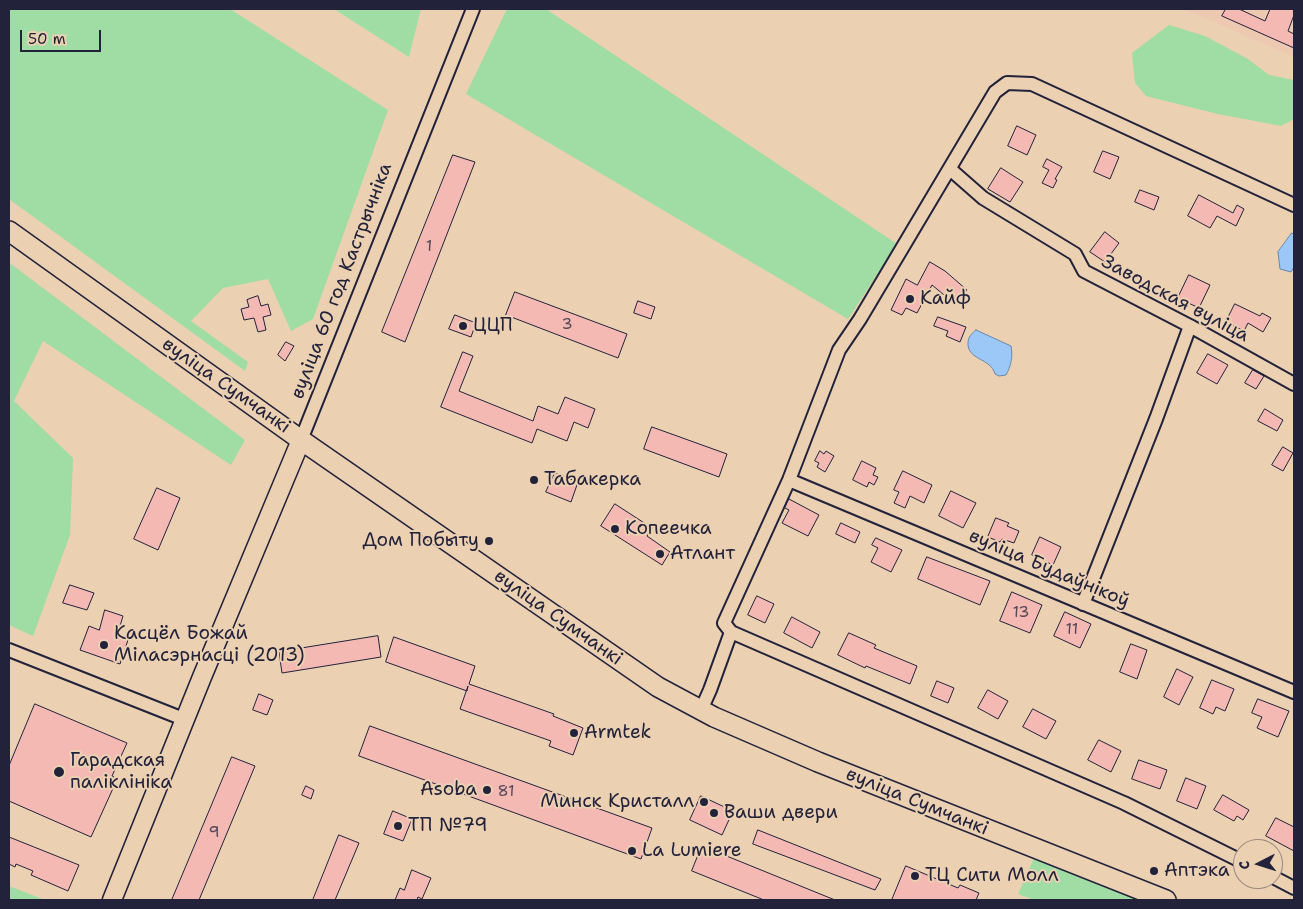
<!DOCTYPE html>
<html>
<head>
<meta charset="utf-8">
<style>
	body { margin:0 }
	#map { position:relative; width:1303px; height:909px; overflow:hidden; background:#ebd0b2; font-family:"Shantell Sans",sans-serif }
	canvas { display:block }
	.frame { position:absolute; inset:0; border:10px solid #22223b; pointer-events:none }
	.north { position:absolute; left:1233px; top:839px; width:50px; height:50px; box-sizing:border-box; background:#ebd0b2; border:1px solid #9b8a82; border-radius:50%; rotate:265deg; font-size:14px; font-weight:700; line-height:20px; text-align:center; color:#22223b }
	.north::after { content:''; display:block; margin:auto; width:18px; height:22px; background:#22223b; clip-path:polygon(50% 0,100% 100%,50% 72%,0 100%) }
	.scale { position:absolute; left:20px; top:30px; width:81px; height:22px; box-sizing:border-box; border:2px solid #22223b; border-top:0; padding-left:6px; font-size:15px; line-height:18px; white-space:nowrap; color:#22223b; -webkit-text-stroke:4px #ebd0b2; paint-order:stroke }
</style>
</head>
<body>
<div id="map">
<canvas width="1303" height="909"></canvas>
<div class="frame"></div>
<div class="north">С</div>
<div class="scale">50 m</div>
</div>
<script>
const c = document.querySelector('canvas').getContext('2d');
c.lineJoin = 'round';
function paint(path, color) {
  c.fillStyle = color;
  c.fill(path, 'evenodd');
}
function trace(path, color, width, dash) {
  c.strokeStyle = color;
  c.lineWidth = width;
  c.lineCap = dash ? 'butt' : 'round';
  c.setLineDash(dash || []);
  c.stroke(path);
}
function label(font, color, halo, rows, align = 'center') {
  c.font = font + ' "Shantell Sans",sans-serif';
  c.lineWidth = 4;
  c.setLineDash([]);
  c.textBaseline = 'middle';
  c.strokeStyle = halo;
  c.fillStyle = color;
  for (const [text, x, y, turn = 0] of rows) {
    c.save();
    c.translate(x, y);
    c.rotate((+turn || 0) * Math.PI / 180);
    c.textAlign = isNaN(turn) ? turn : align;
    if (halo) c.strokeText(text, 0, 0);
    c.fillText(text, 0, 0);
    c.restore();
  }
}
const built = new Path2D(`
	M1184 9H1294V57Z`);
const green = new Path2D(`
	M9 9H230L388 110 313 319 291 331 268 279 223 288 191 321 248 362 245 371 9 199Z
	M334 9H421L409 57Z
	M507 9H546L897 244 848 319 466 94Z
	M1169 25 1205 36 1248 59 1269 75 1294 80V119L1281 126 1218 114 1146 96 1135 83 1132 53Z
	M11 264 245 440 231 465 43 341 14 401 73 458 70 535 33 636 9 625V267Z
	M1034 858 1139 900H1034L1018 894Z
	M9 886 45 900H9Z`);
const water = new Path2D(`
	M1292 233 1294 235V267L1291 272 1280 269 1278 252Z
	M976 330 1011 346C1013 357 1011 366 1006 375L999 376 995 374C991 358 967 360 968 343 968 337 972 333 976 330Z`);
const building = new Path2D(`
	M1226 9H1239L1265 21 1270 9H1294V15L1288 31 1294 34V48L1222 16Z
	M1017 126 1036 135 1027 155 1008 146Z
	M1103 151 1119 157 1110 179 1094 172Z
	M453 155 475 162 405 342 382 332Z
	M1047 159 1062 167 1055 179 1057 180 1053 188 1042 183 1049 170 1043 167Z
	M1001 168 1023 182 1010 202 988 189Z
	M1140 190 1159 197 1154 210 1135 202Z
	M1199 195 1233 213 1237 205 1244 209 1236 226 1217 216 1210 228 1188 216Z
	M1105 232 1119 243 1105 262 1090 252Z
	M930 262 945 271 967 290 955 304 932 285 917 313 906 308 902 315 891 310 906 279 917 285Z
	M1189 275 1210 285 1199 308 1178 298Z
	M515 292 627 334 618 358 506 315Z
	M258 296 261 306 268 304 271 315 263 317 266 330 258 332 254 318 244 320 241 309 249 307 247 300Z
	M638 301 655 307 651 319 634 313Z
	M1235 304 1260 316 1262 313 1271 318 1263 332 1248 323 1244 331 1226 322Z
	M455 315 476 323 471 337 449 329Z
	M938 317 966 327 960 342 946 336 948 331 934 326Z
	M286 342 294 346 285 361 278 355Z
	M463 352 473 356 459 391 533 421 538 406 558 414 565 397 595 409 588 428 574 422 567 441 537 429 532 443 441 407Z
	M1208 354 1228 365 1217 384 1197 373Z
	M1253 370 1264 376 1256 389 1245 383Z
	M1265 409 1283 420 1277 431 1258 421Z
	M652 427 727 454 719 477 644 449Z
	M1283 447 1293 453 1283 471 1272 465Z
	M820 451 824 454 826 451 834 456 825 472 817 467 819 463 815 461Z
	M862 461 876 468 873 475 878 477 874 485 869 482 867 487 853 480Z
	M903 471 932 485 924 503 910 496 905 508 894 503 899 492 894 490Z
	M555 473 578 482 571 502 546 492Z
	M157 488 180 498 158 550 134 539Z
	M951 491 976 503 963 528 939 516Z
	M789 499 819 515 808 536 782 523 789 510 785 508Z
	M615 504 652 528 647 536 670 552 662 565 601 526Z
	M996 518 1009 523 1007 526 1019 531 1014 543 1002 539 1000 542 988 537Z
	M841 523 860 532 855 543 836 534Z
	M1040 537 1061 547 1053 565 1032 555Z
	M876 538 902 550 891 572 871 562 878 548 872 545Z
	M927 557 990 581 980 605 918 579Z
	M70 585 94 593 87 610 63 603Z
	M1012 592 1042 605 1030 633 1000 621Z
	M757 596 774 604 765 623 748 615Z
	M105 610 123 616 117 636 128 640 120 664 80 650 89 626 99 630Z
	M1065 612 1091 624 1080 648 1054 636Z
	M792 617 820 632 812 648 784 633Z
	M849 633 876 645 874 648 917 666 910 684 866 666 865 668 838 655Z
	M378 636 381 657 282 673 279 652Z
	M394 637 475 666 469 684 554 714 553 716 583 728 573 755 549 746 551 741 460 709 468 686 467 691 386 662Z
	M1131 644 1147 650 1137 679 1120 672Z
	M1177 669 1193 677 1179 705 1164 697Z
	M1212 680 1234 689 1225 711 1216 707 1213 714 1200 708Z
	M937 681 954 688 948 703 931 696Z
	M988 690 1008 701 998 719 978 708Z
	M259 694 273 700 267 715 253 710Z
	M1258 699 1289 711 1278 737 1257 728 1262 717 1252 713Z
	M35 704 127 743 112 776 114 777 112 782 115 784 91 837 9 801V766Z
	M1033 709 1056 721 1046 739 1023 727Z
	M370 726 652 828 641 859 359 756Z
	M1099 740 1121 751 1111 772 1088 760Z
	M232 757 255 766 199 900H172Z
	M1139 760 1167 770 1160 789 1132 779Z
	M1186 778 1206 786 1197 809 1177 801Z
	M306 786 314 790 311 799 302 795Z
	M1223 795 1249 810 1243 820 1237 816 1234 821 1214 810Z
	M701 796 733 811 722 835 690 820Z
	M393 811 412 819 403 841 384 834Z
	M1276 818 1294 827V851L1266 836Z
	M758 830 881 879 875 890 753 844Z
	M339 835 359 843 335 900H313Z
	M9 837 79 865 68 891 31 875 33 871 16 864 15 867 9 864Z
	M702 846 835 900H764L692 871Z
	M906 866 958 888 960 885 979 893 976 900H892Z
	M412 870 431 878 422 899 418 897 417 900H395L400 888 404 890Z`);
const street = new Path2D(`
	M950 169 983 198 1075 254 1084 271 1190 326 1294 384
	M301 440 473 9
	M789 480 1294 692
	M1083 604 1156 419 1190 326
	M9 650 186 720
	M701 710 710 690 731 632
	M1243 862 1124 803 731 632 724 623 789 480 839 350 860 319 995 92 1007 83 1032 84 1294 205
	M1273 877 1294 888`);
const secondary = new Path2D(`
	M112 900 202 677 301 440`);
const primary = new Path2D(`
	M9 231 301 440 658 687 714 717 818 762 1166 900`);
const markers = [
	[910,299,5,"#22223b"],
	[463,326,5,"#22223b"],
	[534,480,5,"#22223b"],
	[615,529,5,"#22223b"],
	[489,541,5,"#22223b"],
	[660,554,5,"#22223b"],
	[104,645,5,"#22223b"],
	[574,733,5,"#22223b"],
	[59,772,6,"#22223b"],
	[487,790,5,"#22223b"],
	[704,802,5,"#22223b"],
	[714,813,5,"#22223b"],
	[398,826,5,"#22223b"],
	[632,851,5,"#22223b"],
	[1154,871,5,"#22223b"],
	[915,876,5,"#22223b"]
];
const numberNames = [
	["1",429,247],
	["3",567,325],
	["13",1021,613],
	["11",1072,630],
	["81",506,792],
	["9",214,833]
];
const streetNames = [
	["вуліца 60 год Кастрычніка",342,281,-69],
	["Заводская вуліца",1175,299,28],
	["вуліца Сумчанкі",226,386,35],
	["вуліца Будаўнікоў",1049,569,23],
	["вуліца Сумчанкі",558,618,35],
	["вуліца Сумчанкі",917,802,22]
];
const poiNames = [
	["Кайф",920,299],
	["ЦЦП",473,326],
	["Табакерка",544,480],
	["Копеечка",625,529],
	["Дом Побыту",479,541,"right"],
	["Атлант",670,554],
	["Касцёл Божай",114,634],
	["Міласэрнасці (2013)",114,656],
	["Armtek",584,733],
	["Гарадская",70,761],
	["паліклініка",70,783],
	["Asoba",477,790,"right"],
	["Минск Кристалл",694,802,"right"],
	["Ваши двери",724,813],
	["ТП №79",408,826],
	["La Lumiere",642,851],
	["Аптэка",1164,871],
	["ТЦ Сити Молл",925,876]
];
paint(built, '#eec9b2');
paint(green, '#9fdda5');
paint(water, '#9bc8f6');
trace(water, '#6b86ab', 1);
paint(building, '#f5b9b3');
trace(building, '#22223b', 1);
trace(street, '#22223b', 16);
trace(secondary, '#22223b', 21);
trace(primary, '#22223b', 22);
trace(street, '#ebd0b2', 12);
trace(secondary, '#ebd0b2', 18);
trace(primary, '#ebd0b2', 19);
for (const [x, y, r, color] of markers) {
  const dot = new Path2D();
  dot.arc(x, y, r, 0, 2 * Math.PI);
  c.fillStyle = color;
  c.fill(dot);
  trace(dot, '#ebd0b2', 2);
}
label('16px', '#574859', null, numberNames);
label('19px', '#22223b', '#ebd0b2', streetNames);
label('19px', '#22223b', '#ebd0b2', poiNames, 'left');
</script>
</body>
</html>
